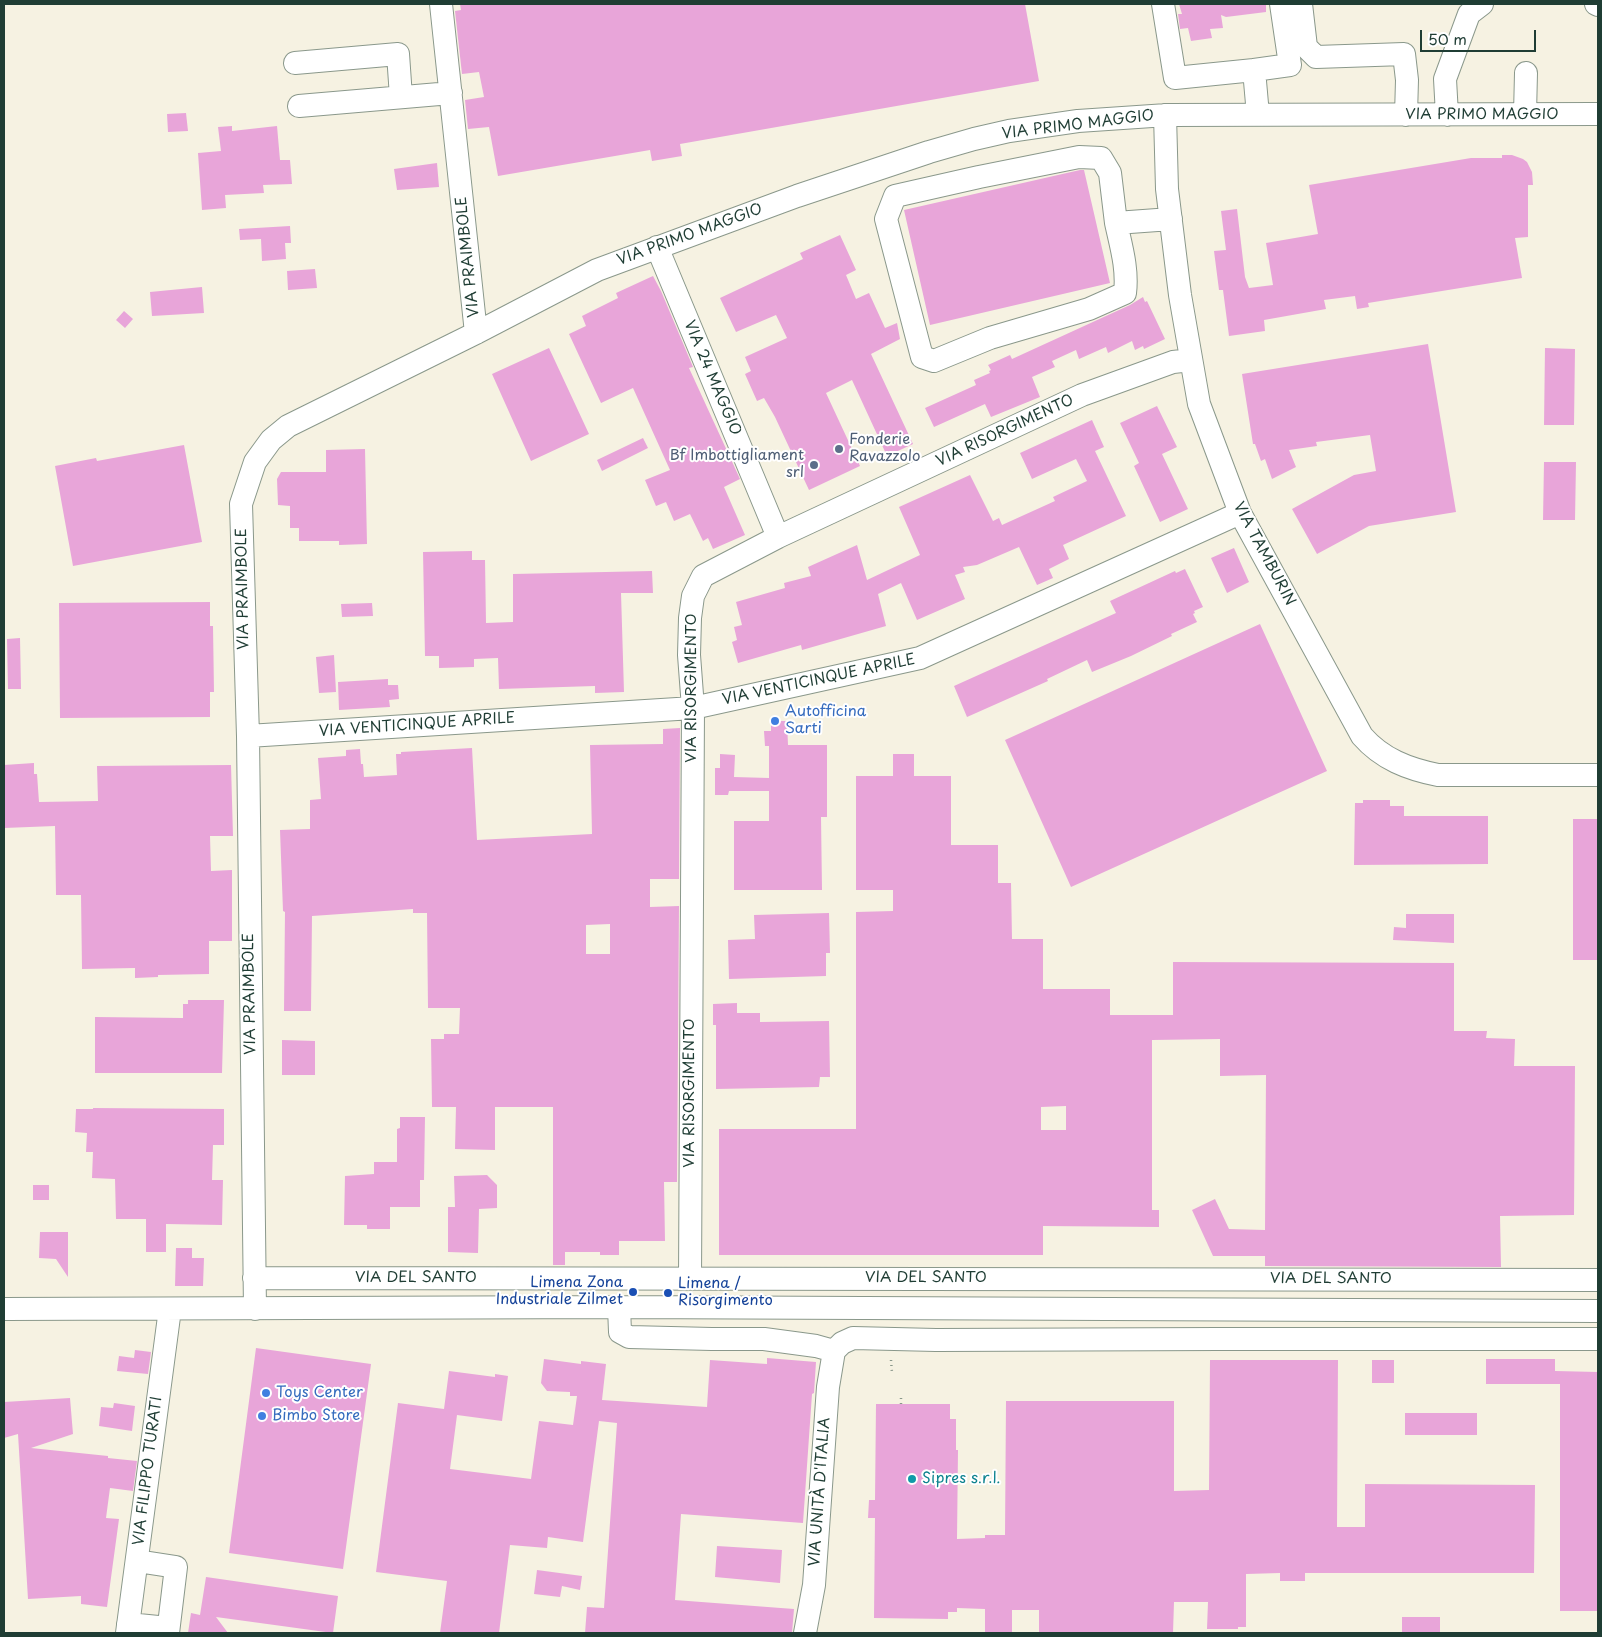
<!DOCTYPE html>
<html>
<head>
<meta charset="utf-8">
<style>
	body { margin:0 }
	#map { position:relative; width:1602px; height:1637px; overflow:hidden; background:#f6f2e2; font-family:"Playpen Sans",sans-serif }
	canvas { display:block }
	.frame { position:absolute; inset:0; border:5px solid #1f3d34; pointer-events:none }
	.scale { position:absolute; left:1420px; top:30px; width:116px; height:22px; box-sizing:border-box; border:2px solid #1f3d34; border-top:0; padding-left:6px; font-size:15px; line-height:18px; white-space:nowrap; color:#1f3d34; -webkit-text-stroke:4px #fff; paint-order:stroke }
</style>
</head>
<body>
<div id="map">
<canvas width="1602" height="1637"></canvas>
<div class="frame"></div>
<div class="scale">50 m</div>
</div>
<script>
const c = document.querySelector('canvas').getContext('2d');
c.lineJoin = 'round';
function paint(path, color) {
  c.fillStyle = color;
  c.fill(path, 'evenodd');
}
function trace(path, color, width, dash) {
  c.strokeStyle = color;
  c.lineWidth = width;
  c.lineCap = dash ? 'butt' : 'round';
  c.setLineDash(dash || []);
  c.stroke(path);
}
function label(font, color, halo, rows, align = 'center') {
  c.font = font + ' "Playpen Sans",sans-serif';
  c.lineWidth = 4;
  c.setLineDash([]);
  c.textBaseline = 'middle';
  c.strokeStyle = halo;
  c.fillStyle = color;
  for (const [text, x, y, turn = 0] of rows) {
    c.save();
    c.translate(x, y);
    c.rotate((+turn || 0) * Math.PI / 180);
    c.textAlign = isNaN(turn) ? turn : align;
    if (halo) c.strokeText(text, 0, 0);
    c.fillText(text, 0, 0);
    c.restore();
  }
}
const building = new Path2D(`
	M460 4H1025L1039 81 680 144 682 156 652 161 650 150 498 176 489 127 468 129 465 100 484 97 479 72 462 74 455 11 461 10Z
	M1179 4H1266V12L1226 17 1221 15 1223 28 1210 29 1212 38 1191 41 1188 28 1180 29 1178 14H1182Z
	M186 113 188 131 168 132 167 114Z
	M232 126V131L277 126 280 160H290L292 184 263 185 264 193 225 195 226 208 202 210 198 153 221 151 218 127Z
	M1502 155H1512L1523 159 1527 162 1532 172 1533 185H1528V237L1515 238 1522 278 1368 303 1369 307 1357 309 1355 296 1324 300 1326 309 1264 320 1265 331 1229 336 1223 290H1219L1214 251 1226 250 1221 211 1237 209 1245 277 1249 288 1273 285 1266 243 1318 234 1309 185 1471 158H1502Z
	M437 163 439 187 397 190 394 169Z
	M1080 170H1084L1110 283 930 325 904 210Z
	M290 226 291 243H285L286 259 262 261 261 239 240 240 239 229Z
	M840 235 856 270 846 275 856 299 869 293 885 328 897 323 900 339 871 354 913 444 887 456 852 380 826 393 860 466 809 490 775 417 764 398 757 401 745 374 751 371 745 357 787 338 776 315 736 332 720 298 803 259 800 253Z
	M315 269 317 288 288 290 287 271Z
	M653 276 661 291 693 367 689 368 740 479 724 487 745 535 713 549 708 538 703 541 690 514 674 521 666 502 656 506 645 480 670 470 633 388 601 403 569 334 586 326 582 316 618 298 616 293Z
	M202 287 204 313 152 316 150 292Z
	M1143 297 1145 302 1147 301 1165 339 1144 349 1143 346 1135 350 1132 341 1108 353 1106 347 1079 359 1076 350 1052 361 1055 367 1032 377 1040 397 991 417 985 404 934 427 925 408 976 385 974 380 990 373 989 371 991 370 988 365 1010 355 1012 359 1130 305Z
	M124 311 133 319 125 328 116 320Z
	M1428 344 1456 512 1369 526 1317 554 1292 509 1354 475 1376 471 1370 435 1316 442 1317 446 1289 450 1296 467 1272 479 1265 459 1261 461 1255 444H1253L1242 374Z
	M549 348 589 434 531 461 492 374Z
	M1545 348 1575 349 1574 425H1544Z
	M1157 406 1177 447 1162 454 1188 509 1160 522 1134 466 1139 463 1120 423Z
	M1092 420 1104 447 1095 451 1126 516 1063 545 1069 559 1049 569 1053 578 1037 585 1019 547 977 565 963 567 965 572 955 575 965 599 917 620 901 583 878 594 886 626 802 650 801 645 738 663 732 642 737 640 734 627 742 625 736 602 785 588 784 583 811 576 808 567 857 545 867 580 920 555 899 507 970 475 993 521 999 518 1002 525 1055 501 1053 497 1087 481 1076 459 1032 479 1020 453Z
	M643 438 648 448 602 471 597 460Z
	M184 445 202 542 73 566 55 466 96 458 97 461Z
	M365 449 367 544 339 545V541H299V528H290V506L278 505 277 479 281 472H326V450Z
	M1544 462H1576L1575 520H1543Z
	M1234 548 1249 582 1227 593 1211 558Z
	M472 551V560H485L486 623 513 622V574L652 571 653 593H621L624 692 595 693V686L499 689 498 658 474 659V667L439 668V656H425L423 552Z
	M1185 569 1203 607 1194 611 1195 613 1193 614 1197 622 1171 634 1172 636 1131 656 1092 672 1087 660 1047 679 1048 681 967 717 954 686 1116 613 1110 601 1175 571 1176 573Z
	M210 602V626H213L214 692H210V717L60 718 59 603Z
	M372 603 373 616 342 617 341 604Z
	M1260 624 1327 771 1071 887 1005 740Z
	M20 638 21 689H8L7 639Z
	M334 655 336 692 319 693 316 657Z
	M388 679V685H398L399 699 389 700 390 707 339 710 338 682Z
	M771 721H787L788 745H827V817H821L822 890H734V821H769V791H729L728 795H715V768H720V754L735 755 734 777 769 778V746H765L764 731H771Z
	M680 728 679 879H650V907L679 906 677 1182H664L665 1241H619V1255H600V1252H565V1265H553V1107H495V1150L455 1149 456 1107H432L431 1039H444V1034H459L460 1008H428L427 913H413V909L312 916 311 1011H284L285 912 283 911 280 830 310 829V800L321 799 318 758 346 756V750L360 749 361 764H363L364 777 397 775 396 754H401V752L472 748 477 840 592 834 590 745 663 744V729ZM610 924V954H586V925Z
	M893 754H914V776H951V845H998V883H1011L1012 939H1043V989H1110V1015H1173V962L1454 963V1031H1487L1486 1038 1515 1039 1514 1066H1575L1574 1215 1500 1216 1501 1267 1265 1266V1256H1213L1192 1210 1215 1199 1229 1229 1265 1230 1266 1075 1220 1076V1039L1152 1040V1210H1159V1227L1043 1226V1255H719V1129H856V912L893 911V890H856V776H893ZM1066 1106V1130H1041V1107Z
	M34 763V774H37L39 802 98 801 97 766 231 765 233 836H210L211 871 232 870V941H209V974L158 975V977L135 978V968L82 969 81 895H56L55 826 4 828V765Z
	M1363 800H1390V806H1404V816H1488V864L1354 865 1355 803H1363Z
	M1573 819H1598V960H1573Z
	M829 913 830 953H826V976L729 979 728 940 755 939 754 915Z
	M1406 914H1454V943L1393 940 1394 927 1406 928Z
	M188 1000H224L222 1073H95V1017L183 1018V1004H188Z
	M737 1003V1013H760V1022L829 1021 830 1077H820L819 1087 716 1089V1025H713V1004Z
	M282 1040 315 1041V1075H282Z
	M93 1108 224 1109V1145H213L212 1180H223L222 1225 166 1224V1252H146V1219H116L115 1179 92 1178 93 1152H86L87 1133 75 1132 76 1109H93Z
	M400 1117H425L424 1180H420V1207H390V1229H367V1225H344L345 1176 374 1174V1162H397V1129L400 1128Z
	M487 1175 497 1185V1208L479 1209 478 1253 448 1252V1207H455L454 1176Z
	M33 1185H49V1200H33Z
	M40 1232H68V1277L56 1259 39 1258Z
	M176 1248H192V1258H204L203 1286H175Z
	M256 1348 371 1364 343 1569 229 1553Z
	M135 1350 151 1352 148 1374 117 1371 119 1356 134 1358Z
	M767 1358 816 1362 814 1393 812 1394 803 1523 681 1514 675 1600 794 1609 792 1633H585L587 1607 604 1608 617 1423 599 1421 583 1542 548 1537 547 1548 510 1545 499 1633H440L447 1581 376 1572 398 1403 444 1409 449 1371 495 1377V1374L508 1376 502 1421 457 1415 450 1469 531 1479 539 1421 573 1425 577 1396H570V1392L547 1391 541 1383 544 1359 581 1364V1361L606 1364 602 1400 707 1407 710 1360 767 1364Z
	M1486 1359H1555V1371L1598 1372V1611H1560V1384H1486Z
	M1210 1360H1338L1337 1527H1365V1484L1535 1485 1534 1573H1305V1581H1280V1573L1246 1574V1627H1238V1629H1207L1208 1602H1174L1173 1633H1039V1610H1012V1633H985V1609L957 1608V1612H948V1619L874 1618 875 1518H868L869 1500H875L876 1404H950V1419H956V1450H958L957 1539 985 1538V1535H1005L1006 1401H1174V1491L1209 1490Z
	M1372 1360H1394V1383H1372Z
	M70 1398 73 1434 31 1448 108 1456V1458L137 1461 133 1491 110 1488 106 1518 119 1519 107 1607 81 1604V1596L28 1599 18 1434 4 1438V1402Z
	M114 1403 135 1406 132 1431 99 1426 101 1407 113 1408Z
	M1405 1413H1477V1435H1405Z
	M717 1546 782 1550 780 1583 715 1577Z
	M537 1570 582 1576 580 1590 562 1586 560 1597 534 1594Z
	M206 1577 338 1596 333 1633 216 1617 228 1633H188L191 1613 200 1615Z
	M1402 1617H1440V1633H1402Z`);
const path = new Path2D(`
	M891 1360 892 1373
	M901 1404V1396`);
const minor = new Path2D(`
	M441 4 476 333
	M1163 4 1175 78 1254 70 1258 115
	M1301 4 1306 47 1316 57 1404 54 1407 80 1406 115
	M1596 4 1598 5
	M295 63 398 54 401 97
	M1254 70 1290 65 1281 4
	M299 106 451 93
	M1525 114 1526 73
	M1165 115 1167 189 1180 295 1199 404 1240 513 1362 736C1382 759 1408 769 1438 775H1598
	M1447 115 1445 79 1469 14 1482 4
	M1116 223 1110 173 1101 158 1079 157 979 177 895 196 886 219 922 357 934 361 990 338 1089 309 1125 293C1128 269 1121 246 1116 223L1171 219
	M657 247 778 537
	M248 736 693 708 920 658 1240 513
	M254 1278 1598 1280
	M690 1278 693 708 689 655 690 618 693 596 703 576 778 537 1082 395 1173 362 1191 360
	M619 1307 620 1332 629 1337 712 1339H764L816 1346 834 1351
	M4 1309 619 1307 1598 1311
	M255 1309 248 736 241 504 255 462 271 440 288 426 476 333 597 270 797 196 929 152 974 139 1009 131 1078 121 1167 115 1598 114
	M834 1351 842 1343 853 1338 936 1340 1219 1339H1598
	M137 1561 176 1567 168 1633
	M128 1624 168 1628
	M127 1633 170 1309
	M805 1633 814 1585 828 1387 834 1351`);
const markers = [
	[839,449,5,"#5c6f8a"],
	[814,465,5,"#5c6f8a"],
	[775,721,5,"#3f7fe0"],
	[633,1292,5,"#1a4fb4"],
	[668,1293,5,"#1a4fb4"],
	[266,1393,5,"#3f7fe0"],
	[262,1416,5,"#3f7fe0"],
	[912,1479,5,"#0f9aa8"]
];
const streetNames = [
	["VIA PRIMO MAGGIO",1482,115],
	["VIA PRIMO MAGGIO",1078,125,-7],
	["VIA PRIMO MAGGIO",690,235,-20],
	["VIA PRAIMBOLE",468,257,-96],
	["VIA 24 MAGGIO",712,378,67],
	["VIA RISORGIMENTO",1005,431,-25],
	["VIA TAMBURIN",1264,554,62],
	["VIA PRAIMBOLE",243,589,-91],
	["VIA VENTICINQUE APRILE",819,680,-12],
	["VIA RISORGIMENTO",692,688,-90],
	["VIA VENTICINQUE APRILE",417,725,-4],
	["VIA PRAIMBOLE",250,994,-91],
	["VIA RISORGIMENTO",690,1093,-90],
	["VIA DEL SANTO",416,1278],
	["VIA DEL SANTO",926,1278],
	["VIA DEL SANTO",1331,1279],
	["VIA FILIPPO TURATI",148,1471,-83],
	["VIA UNITÀ D'ITALIA",820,1492,-86]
];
const serviceNames = [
	["Fonderie",849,440],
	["Ravazzolo",849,457],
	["Bf Imbottigliament",804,456,"right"],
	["srl",804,473,"right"]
];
const shopNames = [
	["Autofficina",785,712],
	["Sarti",785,729],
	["Toys Center",276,1393],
	["Bimbo Store",272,1416]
];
const transitNames = [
	["Limena Zona",623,1283],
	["Industriale Zilmet",623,1300],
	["Limena /",678,1284,"left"],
	["Risorgimento",678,1301,"left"]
];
const cultureNames = [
	["Sipres s.r.l.",922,1479]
];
paint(building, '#e8a5d9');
trace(minor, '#8a988b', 24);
trace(path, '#8a988b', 2.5, [1, 4]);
trace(minor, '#fff', 22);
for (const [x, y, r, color] of markers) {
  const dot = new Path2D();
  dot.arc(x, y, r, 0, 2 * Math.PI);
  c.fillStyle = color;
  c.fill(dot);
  trace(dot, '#fff', 2);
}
label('15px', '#1f3d34', '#fff', streetNames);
label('15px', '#4e5e75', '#fff', serviceNames, 'left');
label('15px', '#366cbe', '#fff', shopNames, 'left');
label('15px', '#164399', '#fff', transitNames, 'right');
label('15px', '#0d838f', '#fff', cultureNames, 'left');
</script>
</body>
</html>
